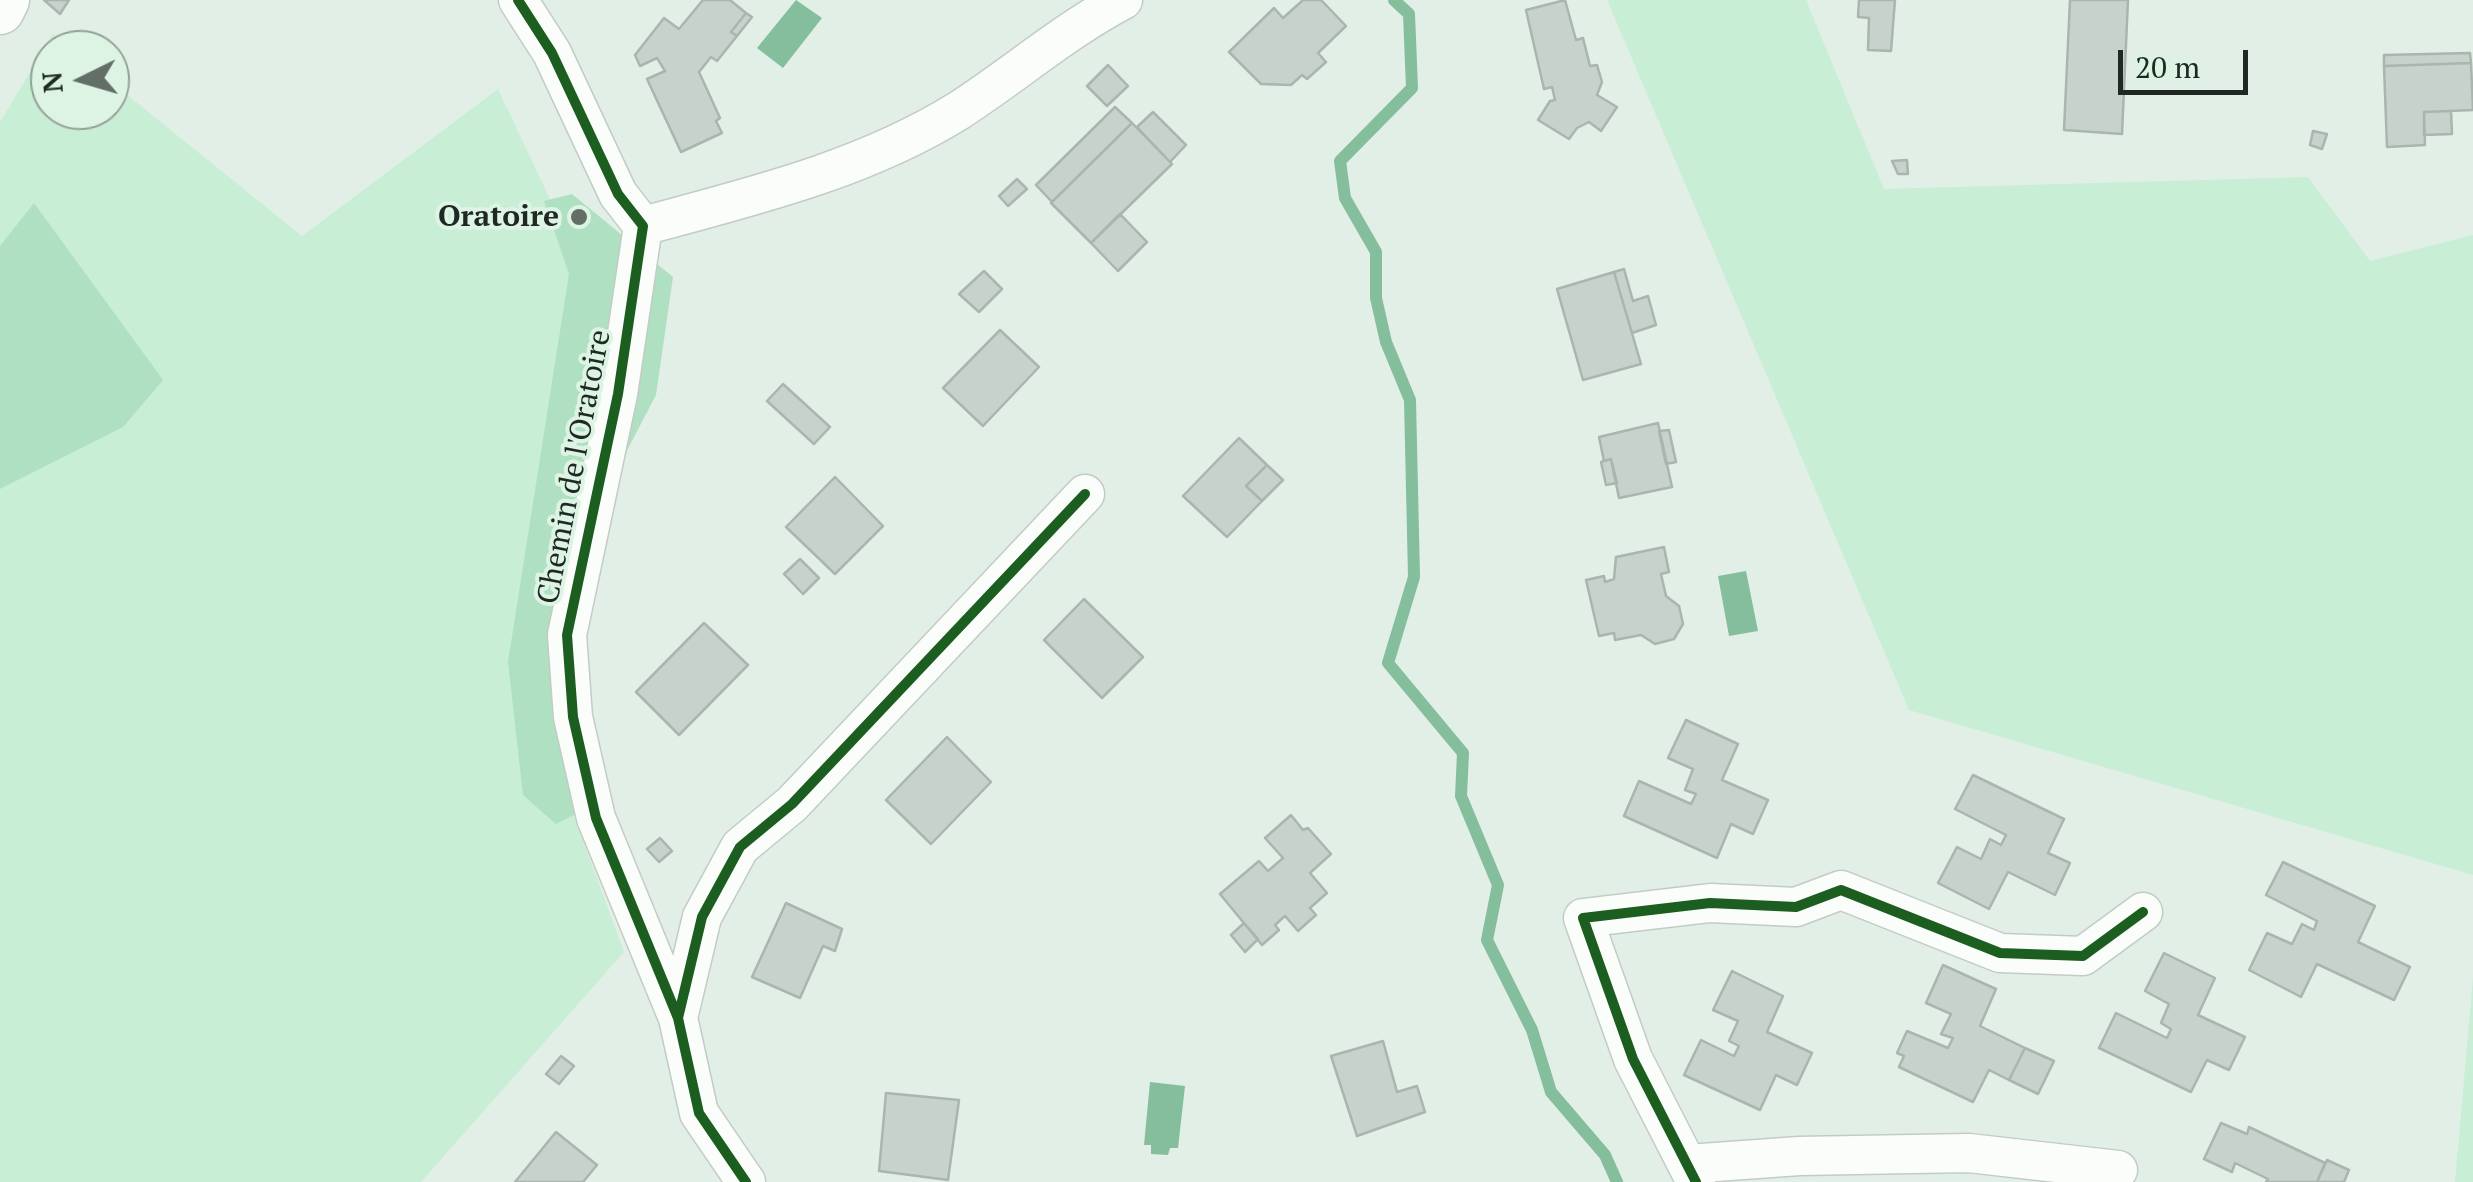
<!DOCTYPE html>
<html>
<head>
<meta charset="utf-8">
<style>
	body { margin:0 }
	#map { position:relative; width:2473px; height:1182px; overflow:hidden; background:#e2efe6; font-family:"PT Serif",serif }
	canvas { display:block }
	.north { position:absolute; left:30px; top:30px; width:100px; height:100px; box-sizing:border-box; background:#ddf4e5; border:2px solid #91a297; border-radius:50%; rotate:265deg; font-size:28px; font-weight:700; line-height:40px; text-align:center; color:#1f2822 }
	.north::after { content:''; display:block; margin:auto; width:35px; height:45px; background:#636e67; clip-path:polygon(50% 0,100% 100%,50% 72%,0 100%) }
	.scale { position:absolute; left:2118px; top:50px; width:130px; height:45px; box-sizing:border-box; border:5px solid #1f2822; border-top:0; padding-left:12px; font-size:30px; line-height:35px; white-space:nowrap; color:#1f2822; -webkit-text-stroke:8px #ddf4e5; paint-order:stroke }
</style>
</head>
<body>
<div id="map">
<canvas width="2473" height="1182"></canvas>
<div class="north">N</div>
<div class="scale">20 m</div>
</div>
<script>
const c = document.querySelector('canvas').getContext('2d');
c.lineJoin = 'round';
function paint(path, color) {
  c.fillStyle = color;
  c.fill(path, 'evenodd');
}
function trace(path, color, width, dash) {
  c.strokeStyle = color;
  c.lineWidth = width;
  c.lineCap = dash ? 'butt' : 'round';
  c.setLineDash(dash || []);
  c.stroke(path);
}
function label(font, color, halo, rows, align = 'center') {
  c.font = font + ' "PT Serif",serif';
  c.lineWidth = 8;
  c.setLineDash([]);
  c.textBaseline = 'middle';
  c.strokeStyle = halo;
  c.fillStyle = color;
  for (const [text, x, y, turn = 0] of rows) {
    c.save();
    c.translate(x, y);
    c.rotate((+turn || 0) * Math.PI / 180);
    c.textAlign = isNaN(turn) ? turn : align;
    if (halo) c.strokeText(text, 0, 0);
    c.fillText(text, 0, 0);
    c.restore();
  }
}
const green = new Path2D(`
	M1607 0H1806L1884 189 2308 177 2370 261 2473 235V875L1909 710Z
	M53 34 72 50H50V110H110V81L302 236 498 89 584 271 549 748 624 952 421 1182H0V122Z
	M2473 978V1182H2455Z`);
const forest = new Path2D(`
	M572 194 673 277 656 395 573 554 584 810 556 824 523 795 508 662 569 274 544 201Z
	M34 203 163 380 123 427 0 489V246Z`);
const water = new Path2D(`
	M796 0 822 18 783 68 757 48Z
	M1746 571 1758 631 1729 636 1718 576Z
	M1150 1082 1185 1086 1178 1148H1170L1168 1155 1151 1154V1145H1144Z`);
const stream = new Path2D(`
	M1394 0 1409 14 1412 88 1340 161 1345 198 1376 252V298L1386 342 1410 400 1414 577 1388 663 1463 753 1461 796 1498 885 1487 940 1532 1030 1551 1092 1605 1155 1617 1182`);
const building = new Path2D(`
	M44 0H69L60 14Z
	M703 0H730L746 13 731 32 737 36 717 61 711 57 699 72 720 118 716 121 722 133 681 152 647 79 665 71 657 58 640 66 635 55 664 18 679 29Z
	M1303 0H1321L1346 26 1318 53 1326 62 1307 79 1302 75 1291 85 1261 84 1229 52 1274 8 1283 18Z
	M1565 0 1576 40 1583 38 1590 66 1597 65 1602 82 1597 95 1617 107 1601 131 1589 122 1577 128 1569 139 1538 120 1550 101 1555 100 1552 87 1544 89 1526 10Z
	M1859 0H1895L1891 51 1868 50 1869 18 1858 17Z
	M2070 0H2128L2122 134 2064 130Z
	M746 13 752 17 737 36 731 32Z
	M2470 53 2471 63 2384 66V55Z
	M2471 63 2473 110 2424 112 2425 145 2387 147 2384 66Z
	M1108 65 1128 86 1107 106 1087 86Z
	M1115 107 1132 123 1052 202 1036 185Z
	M2451 111 2452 134 2424 135V112Z
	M1153 112 1186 145 1170 162 1137 127Z
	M1132 123 1172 164 1091 243 1051 203Z
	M2313 131 2327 134 2322 149 2310 145Z
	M1907 160 1908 174H1898L1892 161Z
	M1017 179 1027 189 1008 206 999 196Z
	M1120 214 1147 242 1118 271 1091 243Z
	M1624 269 1633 301 1648 296 1656 325 1632 333 1614 272Z
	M984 271 1002 289 979 312 959 294Z
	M1614 272 1641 364 1583 380 1557 289Z
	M1000 330 1039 367 983 426 943 388Z
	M783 384 830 427 814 444 767 401Z
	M1658 423 1672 487 1619 498 1611 459 1604 461 1599 437Z
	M1669 430 1676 462 1666 464 1659 431Z
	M1239 438 1267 465 1246 486 1262 501 1227 537 1183 496Z
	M1611 459 1617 483 1606 485 1601 462Z
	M1267 465 1283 480 1262 501 1246 486Z
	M835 477 883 526 835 574 786 527Z
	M1664 547 1669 572 1661 574 1666 596 1679 606 1683 624 1674 639 1655 644 1641 635 1615 640 1614 633 1599 636 1586 580 1604 576 1605 582 1614 579 1616 557Z
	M800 559 819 578 803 594 784 574Z
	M1084 599 1143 657 1102 698 1044 640Z
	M704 623 748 665 679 735 636 692Z
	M1686 720 1738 744 1722 780 1768 800 1753 834 1731 824 1717 858 1624 816 1639 781 1691 804 1696 794 1685 790 1693 769 1668 758Z
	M947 737 991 782 931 844 886 800Z
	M1973 775 2064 819 2048 853 2070 863 2055 895 2008 872 1989 909 1938 883 1957 847 1981 859 1990 839 2001 845 2006 835 1955 809Z
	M1291 815 1303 830 1308 828 1331 854 1310 873 1327 893 1310 908 1316 915 1298 931 1285 916 1275 925 1279 930 1262 945 1220 894 1259 861 1268 871 1283 858 1265 838Z
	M660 838 672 851 659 862 647 849Z
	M2283 862 2375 906 2358 942 2410 967 2394 1000 2317 964 2301 997 2249 970 2267 933 2292 944 2302 924 2314 930 2317 921 2266 895Z
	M786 903 842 929 835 951 823 946 800 998 752 977Z
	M1244 923 1258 939 1245 952 1231 935Z
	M2164 953 2215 978 2198 1015 2245 1037 2229 1070 2207 1060 2191 1092 2099 1048 2116 1013 2167 1038 2171 1029 2161 1023 2169 1004 2145 991Z
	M1943 965 1996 989 1980 1026 2025 1048 2009 1080 1989 1070 1973 1102 1899 1067 1904 1056 1897 1053 1907 1031 1948 1048 1953 1038 1941 1034 1951 1014 1926 1003Z
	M1732 971 1783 996 1767 1032 1812 1053 1797 1085 1776 1075 1760 1110 1684 1075 1701 1040 1734 1056 1739 1046 1729 1041 1738 1021 1713 1010Z
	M1383 1041 1397 1092 1417 1086 1425 1112 1357 1136 1331 1056Z
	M2025 1048 2054 1061 2038 1094 2009 1080Z
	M561 1056 574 1066 559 1084 546 1074Z
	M886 1093 959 1100 948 1180 879 1171Z
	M2221 1123 2247 1134 2249 1127 2325 1163 2317 1182H2266L2268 1179 2235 1163 2232 1172 2204 1159Z
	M556 1132 597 1165 583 1182H515Z
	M2327 1160 2349 1170 2344 1182H2317Z`);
const minor = new Path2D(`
	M518 0 552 53 618 194 643 226 618 394 567 635 573 717 596 818 678 1018 699 1113 746 1182
	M643 226C750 197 863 170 958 111 1014 75 1064 31 1123 0
	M678 1018 702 917 740 847 792 804 1085 494
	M1688 1164 1799 1156 1969 1153 2118 1170
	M1696 1182 1633 1059 1583 918 1710 903 1796 907 1841 890 2000 953 2083 956 2143 912`);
const tertiary = new Path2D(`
	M0 10 5 0`);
const cycleway = new Path2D(`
	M518 0 552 53 618 194 643 226 618 394 567 635 573 717 596 818 678 1018 699 1113 746 1182
	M678 1018 702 917 740 847 792 804 1085 494
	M1696 1182 1633 1059 1583 918 1710 903 1796 907 1841 890 2000 953 2083 956 2143 912`);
const markers = [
	[579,217,10,"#636e67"]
];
const poiNames = [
	["Oratoire",559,217]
];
const streetNames = [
	["Chemin de l'Oratoire",575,467,-79]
];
paint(green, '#c8eed6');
paint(forest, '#afe0c2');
paint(water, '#84be9c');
trace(stream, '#84be9c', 12);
paint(building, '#c8d2cc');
trace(building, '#aab5ae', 2.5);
trace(minor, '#c2ccc5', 41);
trace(tertiary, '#c2ccc5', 51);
trace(minor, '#fbfdfb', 38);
trace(tertiary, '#fbfdfb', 48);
trace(cycleway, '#1b5e20', 10);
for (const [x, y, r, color] of markers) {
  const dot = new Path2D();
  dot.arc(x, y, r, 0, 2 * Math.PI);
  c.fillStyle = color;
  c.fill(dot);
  trace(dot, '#ddf4e5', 4);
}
label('bold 30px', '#1f2822', '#ddf4e5', poiNames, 'right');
label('30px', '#1f2822', '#ddf4e5', streetNames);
</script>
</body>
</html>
